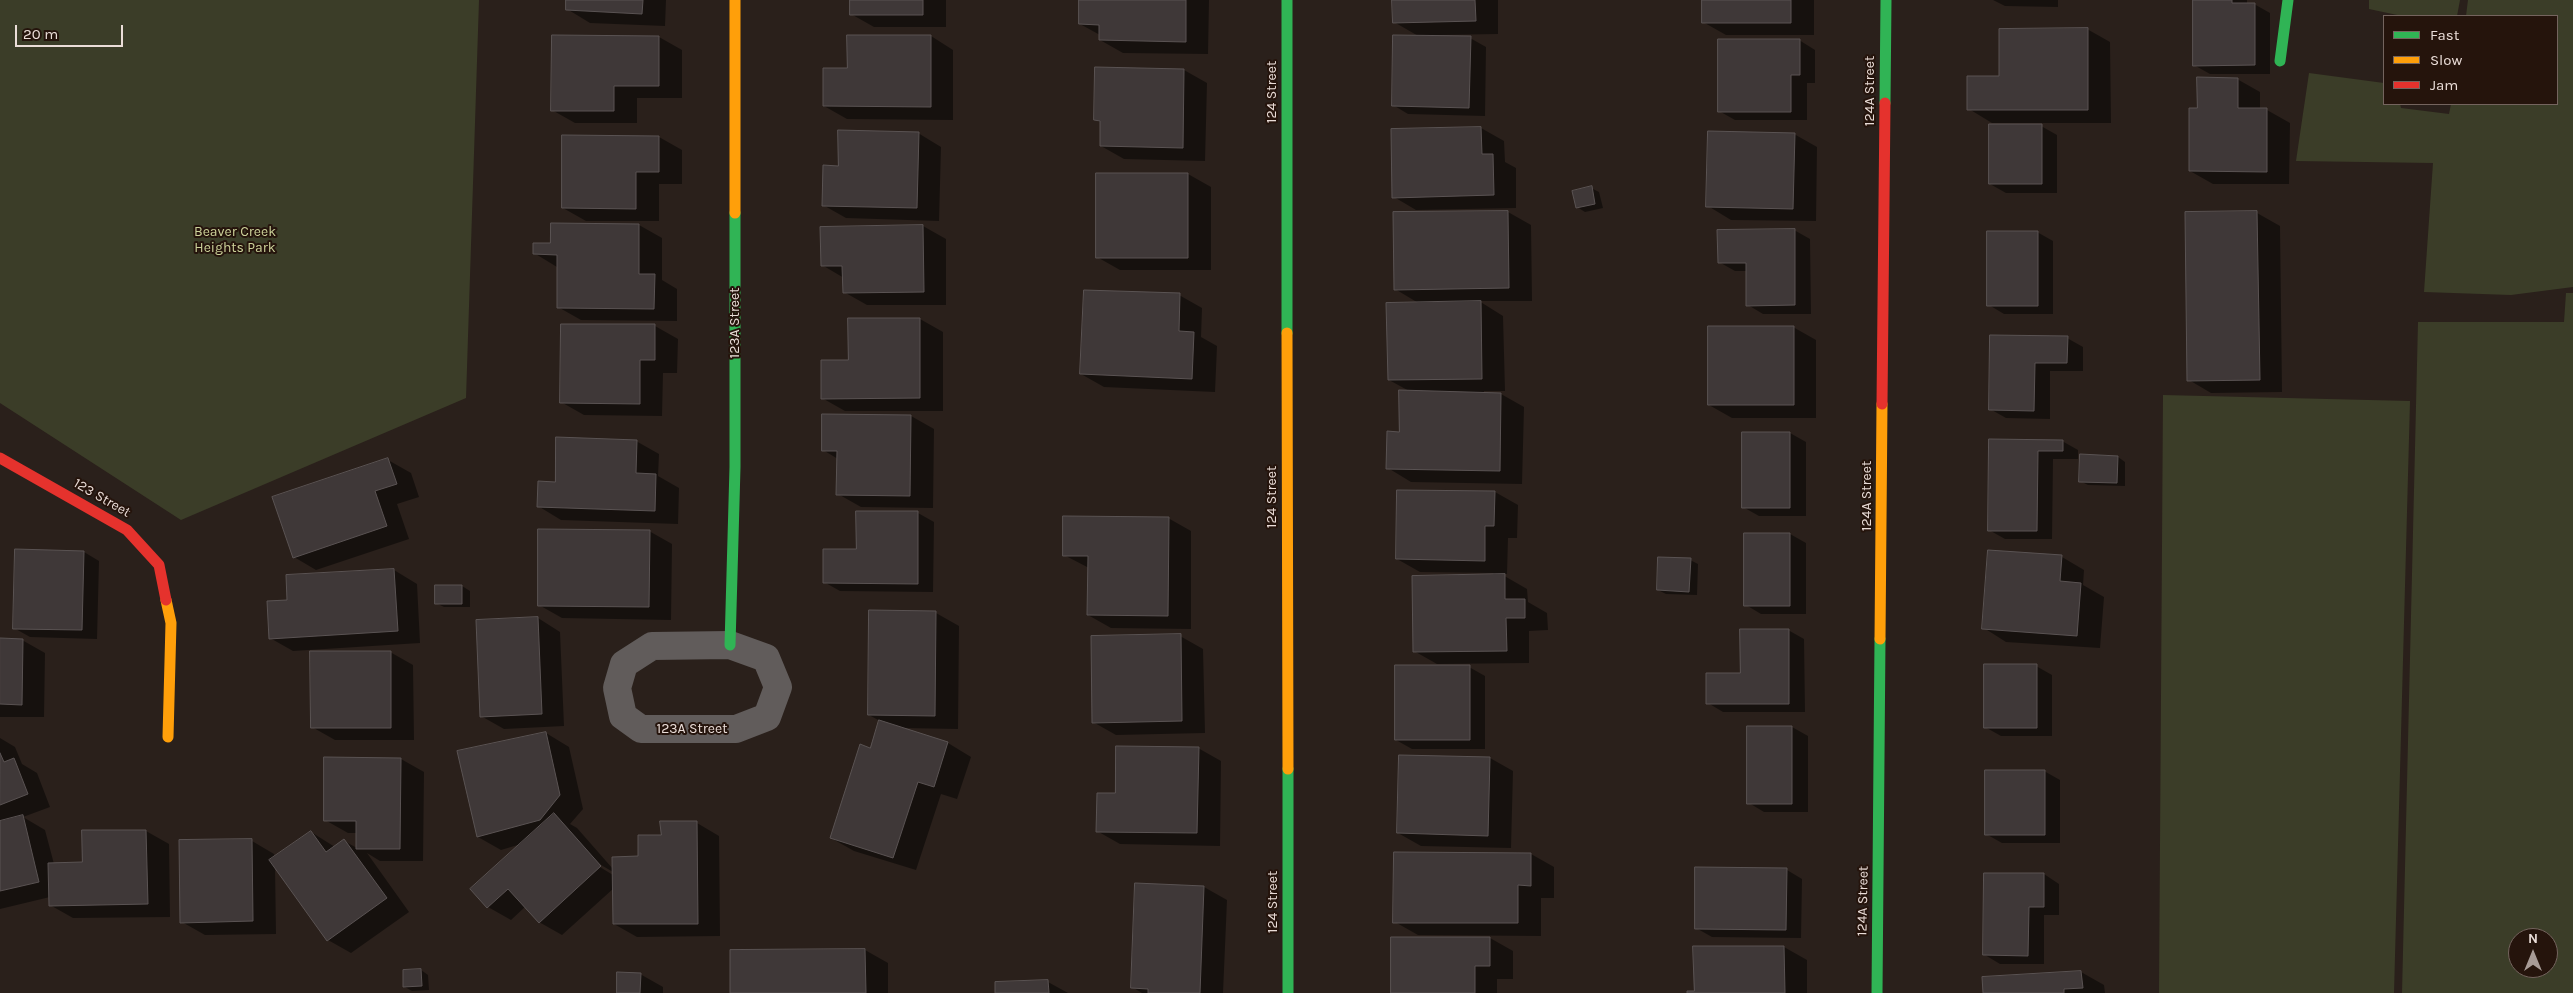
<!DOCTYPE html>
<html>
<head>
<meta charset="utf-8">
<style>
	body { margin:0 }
	#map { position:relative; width:2573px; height:993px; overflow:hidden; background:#2a201b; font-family:Karla,sans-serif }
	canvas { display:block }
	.legend { position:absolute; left:2383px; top:15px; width:175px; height:90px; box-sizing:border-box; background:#25140c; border:1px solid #74645e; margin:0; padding:6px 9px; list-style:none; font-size:15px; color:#eaddd8 }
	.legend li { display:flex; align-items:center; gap:10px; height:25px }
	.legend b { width:25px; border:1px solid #74645e }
	.north { position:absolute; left:2508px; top:928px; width:50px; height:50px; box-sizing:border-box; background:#25140c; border:1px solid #74645e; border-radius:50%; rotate:0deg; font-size:14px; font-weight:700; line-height:20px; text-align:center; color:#eaddd8 }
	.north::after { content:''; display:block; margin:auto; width:18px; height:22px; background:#a79b96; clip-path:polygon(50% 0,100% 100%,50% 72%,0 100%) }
	.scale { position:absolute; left:15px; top:25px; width:108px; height:22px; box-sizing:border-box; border:2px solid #eaddd8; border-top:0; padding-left:6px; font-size:15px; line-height:18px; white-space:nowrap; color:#eaddd8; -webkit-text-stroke:4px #25140c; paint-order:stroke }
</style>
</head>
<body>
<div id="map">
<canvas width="2573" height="993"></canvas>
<ul class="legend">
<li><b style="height:6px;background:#30b455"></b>Fast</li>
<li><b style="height:6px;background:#ff9f0a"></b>Slow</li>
<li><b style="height:6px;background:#e5322d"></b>Jam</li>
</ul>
<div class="north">N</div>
<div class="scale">20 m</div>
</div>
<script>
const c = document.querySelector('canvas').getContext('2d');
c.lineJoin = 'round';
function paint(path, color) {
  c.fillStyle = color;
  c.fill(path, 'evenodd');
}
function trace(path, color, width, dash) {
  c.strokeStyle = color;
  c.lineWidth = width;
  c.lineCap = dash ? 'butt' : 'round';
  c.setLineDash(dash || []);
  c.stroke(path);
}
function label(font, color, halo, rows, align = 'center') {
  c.font = font + ' Karla,sans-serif';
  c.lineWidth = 4;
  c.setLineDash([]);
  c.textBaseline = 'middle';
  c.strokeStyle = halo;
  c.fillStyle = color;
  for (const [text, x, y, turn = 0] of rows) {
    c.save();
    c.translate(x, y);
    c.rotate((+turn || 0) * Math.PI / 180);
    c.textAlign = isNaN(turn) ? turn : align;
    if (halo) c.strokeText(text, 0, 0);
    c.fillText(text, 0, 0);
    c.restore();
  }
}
const green = new Path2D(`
	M0 0H479L466 398 181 520 0 403Z
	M2369 0H2460L2457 16H2402L2369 9Z
	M2468 0H2573V287L2511 295 2424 292 2433 163 2296 161 2309 73 2384 83V104H2400L2401 108 2449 114 2451 104H2557V16H2466Z
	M2566 293H2573V993H2402L2418 322H2564ZM2518 938H2548V968H2518Z
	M2163 395 2410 401 2394 993H2159Z`);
const shadow = new Path2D(`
	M568 0H666L665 26 590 23 567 9Z
	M851 0H946V27H874L851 14Z
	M1081 0H1209L1208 54 1123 53 1100 40V35L1080 24Z
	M1394 0H1498V34L1440 35V37L1470 38 1486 47 1485 116 1408 114 1393 105 1420 37 1394 22Z
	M1703 0H1814V35H1726L1703 22Z
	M1993 0H2058V7L2005 6Z
	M2194 0H2247V4H2254L2270 13V74H2210L2194 65Z
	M2087 29 2110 42 2111 123H1992L1969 109 2001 77Z
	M553 36 659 37 682 50V98H637V123H575L552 110Z
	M931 36 953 50V120L847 119 824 106 849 70Z
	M1799 40 1815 50V83H1807V120H1735L1719 111Z
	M1184 70 1207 83 1205 161 1124 159 1101 146V123L1095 119Z
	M2237 79 2260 92V110H2267L2290 123 2289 184H2213L2190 171 2198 109Z
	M2041 126 2057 135V193H2006L1990 184Z
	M1481 128 1504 141 1505 162 1516 168V208L1416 210 1394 197 1392 130Z
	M918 133 941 147 939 221 846 218 823 205 839 167Z
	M1794 134 1817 147 1816 221 1731 220 1708 206Z
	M563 136 659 137 682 150V184H659V221H586L563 208Z
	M1097 174H1188L1211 187V270H1120L1097 257Z
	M1591 188 1599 192 1603 208 1585 212 1577 207Z
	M1508 212 1531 225 1532 301H1479L1503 316 1505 391H1484V394H1501L1524 407 1522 484 1411 482 1388 468 1411 392 1389 380 1420 304 1395 289Z
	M2257 213 2280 226 2282 392 2211 393 2189 380Z
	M552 224 639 225 662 238V280L677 289V321L581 320 558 307 557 267 534 253 552 244Z
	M923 226 946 239V305H867L844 292V278L822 265Z
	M1794 230 1810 239 1811 314H1763L1748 305 1747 271H1735L1719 262Z
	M2037 232 2053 241V314H2004L1989 305Z
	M1179 295 1202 308 1201 337 1217 346 1215 392 1104 387 1081 374Z
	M920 319 943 332V411H845L822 398 849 361Z
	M655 326 678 339 677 373H663L662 416 584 415 561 402Z
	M1793 327 1816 340V418H1732L1709 405Z
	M1991 336 2067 338 2083 347V371H2050V419L2006 418 1990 409Z
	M824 415 911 416 934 429 933 508 861 507 838 494V459L823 450Z
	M1743 433H1790L1806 442V516H1759L1743 507Z
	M636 441 659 454 658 476 679 488 678 524 561 520 538 506 556 483Z
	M1990 441H2062L2078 450V459H2053L2052 539H2005L1989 530Z
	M2118 457 2125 462V486L2088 485 2080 481Z
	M388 460 411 473 419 497 397 504 409 539 316 570 294 557Z
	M1495 492 1518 505 1517 538H1508L1507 574H1501L1527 589 1528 602 1547 613 1548 630 1529 631V663L1437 664 1414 651 1494 573 1420 572 1397 559Z
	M857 512 918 513 934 522 933 592 840 591 824 582 857 551Z
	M1168 518 1191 531V629L1111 628 1088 615 1089 568 1064 555Z
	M649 531 672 544 671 620 562 618 539 605Z
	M1746 534H1790L1806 543V614H1761L1746 605Z
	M84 552 99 561 97 639 30 637 14 628Z
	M2062 557 2084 570 2083 585 2104 597 2100 648 2006 642 1984 628Z
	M1690 560 1698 564 1697 595 1666 594 1658 590Z
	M394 570 417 584 420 643 293 651 270 638 288 601Z
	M436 586H462L470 591V607H444L436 603Z
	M870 611 936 613 959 626 958 729 902 728 948 743 971 757 957 799 941 794 916 870 854 851 831 838 871 749 880 721 869 715Z
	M538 618 560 632 564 726 504 729 481 716Z
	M1788 630 1804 639 1805 712H1723L1708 703Z
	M1180 636 1203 649 1205 733 1116 735 1093 722Z
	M0 640H22L45 653 44 717H0Z
	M390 652 413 665 414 740H335L312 727Z
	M2036 666 2052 675V736H2001L1985 727Z
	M1469 667 1485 676V749H1412L1396 740Z
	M1749 727H1792L1808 736V812H1764L1749 803Z
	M546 733 569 747 583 809 570 824 577 828 613 869 639 857 697 823 719 836 720 936 637 937 614 924V888L562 935 539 922 526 906 511 920 488 907 521 844 501 850 478 837ZM596 862 613 872V875L595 864Z
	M0 738 15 747 22 764 37 773 50 807 23 817 45 830 54 864H83V832L146 831 169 844 170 917 73 918 50 905V897L0 909Z
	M1198 748 1221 761 1220 846 1120 844 1097 831Z
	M1400 756 1490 758 1513 771 1511 848 1421 846 1398 833Z
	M401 759 424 772 423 861H380L367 853 409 912 351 953 328 940 275 865 276 934 205 935 182 922 252 841 274 854 275 858 311 832 335 847 344 841 357 848V833H348L325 820Z
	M2044 771 2060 780V843H2002L1986 834Z
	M1531 854 1554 867V898H1541V936L1418 935 1395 922Z
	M1787 870 1802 879 1801 938 1712 937 1696 928Z
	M2044 874 2059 884V915H2044V964H2000L1985 955Z
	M1204 887 1227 900 1223 993H1142L1132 987Z
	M1392 938H1490L1513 951V979H1497V993H1392Z
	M1784 947 1807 960V993H1689L1695 992Z
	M865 950 888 963V993H731Z
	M421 970 428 975 429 990 412 991 405 987Z
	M2081 972 2104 985 2105 993H1984L1983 979Z
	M640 974 663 987V993H618Z
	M1048 982 1068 993H996Z`);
const building = new Path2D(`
	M566 0H643L642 14 566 10Z
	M850 0H923V15H850Z
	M1079 0H1186V42L1099 40V25L1079 24Z
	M1392 0H1475L1476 21 1393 23Z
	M1702 0H1791V23H1702Z
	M2193 0H2232V3H2255V65L2193 66Z
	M2088 28V110H1967V76H1999V29Z
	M552 35 659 36V86H614V111H551Z
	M847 35H931V107L823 106V68H847Z
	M1393 35 1471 36 1469 108 1392 106Z
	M1718 39H1800V75H1791V112H1718Z
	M1095 67 1184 69 1183 148 1100 146V121L1094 120Z
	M2197 77 2238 78V108H2267V172L2189 171V108H2197Z
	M1989 124H2042V184H1989Z
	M1481 127 1482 154H1493L1494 195 1392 198 1391 129Z
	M838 130 919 132 917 208 822 206 823 165 838 166Z
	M1708 131 1795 133 1793 209 1706 207Z
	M562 135 659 136V172H636V209L562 208Z
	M1096 173H1188V258H1096Z
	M1592 186 1595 204 1576 208 1572 191Z
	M1508 211 1509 288 1394 290 1393 212Z
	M2257 211 2260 380 2187 381 2185 212Z
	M551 223 639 224V274H655L654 309 557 308V255L533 254V243H550Z
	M923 225 924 292 843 293 842 266H821L820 227Z
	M1795 229V305L1746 306V263H1718L1717 230Z
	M1987 231H2038V306H1987Z
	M1084 290 1180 293 1179 331 1194 332 1192 379 1080 374Z
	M1481 301 1482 379 1388 380 1386 303Z
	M848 318H920V398L821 399V360H848Z
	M561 324H655V360H640V404L560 403Z
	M1708 326H1794V405H1708Z
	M1990 335 2068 336 2067 363H2035L2034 411 1989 410Z
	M1399 390 1501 393 1500 471 1386 469 1387 431 1399 432Z
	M822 414 911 415 910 496 836 495 837 451H822Z
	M1742 432H1790V508H1742Z
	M556 437 637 440 636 473 656 474 655 511 537 507 538 481 555 482Z
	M1989 439 2063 440V451H2038L2037 531H1988Z
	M2080 454 2118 456 2117 483 2079 482Z
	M388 458 397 484 375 491 387 526 293 558 272 497Z
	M1397 490 1495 491 1494 526H1485V561L1396 559Z
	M856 511H918V584L823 583V549H856Z
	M1063 516 1169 517 1168 616 1087 615 1088 556H1063Z
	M538 529 650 530 649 607 538 606Z
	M1744 533H1790V606H1744Z
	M15 549 84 551 82 630 13 629Z
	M1988 550 2062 555 2060 581 2081 583 2077 636 1982 629Z
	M1658 557 1691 558 1689 592 1657 590Z
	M394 569 398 631 269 639 267 601 287 600 286 575Z
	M1505 574V599H1525V618H1506L1507 651 1413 652 1412 576Z
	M435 585H462V604H435Z
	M869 610 936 611 935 716 868 715Z
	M538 617 542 714 480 717 476 620Z
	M1740 629H1789V704H1706V673H1740Z
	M1181 634 1182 721 1092 723 1091 636Z
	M0 638 23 639 22 705 0 704Z
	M310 651H391V728H311Z
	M1984 664H2037V728H1984Z
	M1395 665H1470V740H1395Z
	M879 720 948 742 934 787 918 782 893 858 830 838 860 744 870 748Z
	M1747 726H1792V804H1747Z
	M546 732 560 795 540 820 477 837 457 751Z
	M1116 746 1199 747 1197 833 1096 832 1097 793H1115Z
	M0 753 4 762 14 758 28 794 0 805Z
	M1399 755 1490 757 1488 836 1397 833Z
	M324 757 401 758 400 849H356V821H324Z
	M1985 770H2045V835H1985Z
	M554 813 601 866 539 923 508 889 487 908 470 889Z
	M23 815 39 882 0 891V821Z
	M660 821H697L698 924H613L612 857 638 856V835H661Z
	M82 830H146L148 904 49 906 48 863 82 862Z
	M311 831 326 852 344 839 387 898 327 941 269 860Z
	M252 839 253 921 180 923 179 840Z
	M1394 852 1531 853V886L1518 885V923H1393Z
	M1695 867 1787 868 1786 930 1695 929Z
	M1984 873H2044V907H2029L2028 956 1983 955Z
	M1135 883 1204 886 1200 993H1148V989L1131 988Z
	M1391 937H1490V966H1475V993H1391Z
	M1693 946H1784L1785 993H1687V991H1694Z
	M865 949 866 993H730V950Z
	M421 969 422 986 403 987V970Z
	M2081 971 2083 988 2064 989V993H1983L1982 977Z
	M617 972 641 973 640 993H617Z
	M1048 980 1049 993H995V982Z`);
const street = new Path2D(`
	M730 645 766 658 778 687 767 717 736 729H641L623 716 617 688 624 664 652 646Z`);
const fast = new Path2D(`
	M1287 0V333
	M2280 61 2288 0
	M1885 103 1886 0
	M730 645 735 467V213
	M1288 769V993
	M1877 993 1880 639`);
const slow = new Path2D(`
	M735 0V213
	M1287 333 1288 769
	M166 600 171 623 168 737
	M1880 639 1882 404`);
const jam = new Path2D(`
	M1882 404 1885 103
	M0 458 127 530 159 565 166 600`);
const streetNames = [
	["124A Street",1870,91,-90],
	["124 Street",1272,92,-90],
	["123A Street",735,323,-90],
	["124A Street",1867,496,-90],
	["124 Street",1272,497,-90],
	["123 Street",102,498,30],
	["123A Street",692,729],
	["124A Street",1863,901,-89],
	["124 Street",1273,902,-90]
];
const parkNames = [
	["Beaver Creek",235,232],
	["Heights Park",235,248]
];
paint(green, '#3b3d28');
paint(shadow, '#0007');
paint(building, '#3f3838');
trace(building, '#5a5353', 1);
trace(street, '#615c5b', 28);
trace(fast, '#30b455', 11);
trace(slow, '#ff9f0a', 11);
trace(jam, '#e5322d', 11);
label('14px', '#eaddd8', '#25140c', streetNames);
label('14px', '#ccd29a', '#25140c', parkNames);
</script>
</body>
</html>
